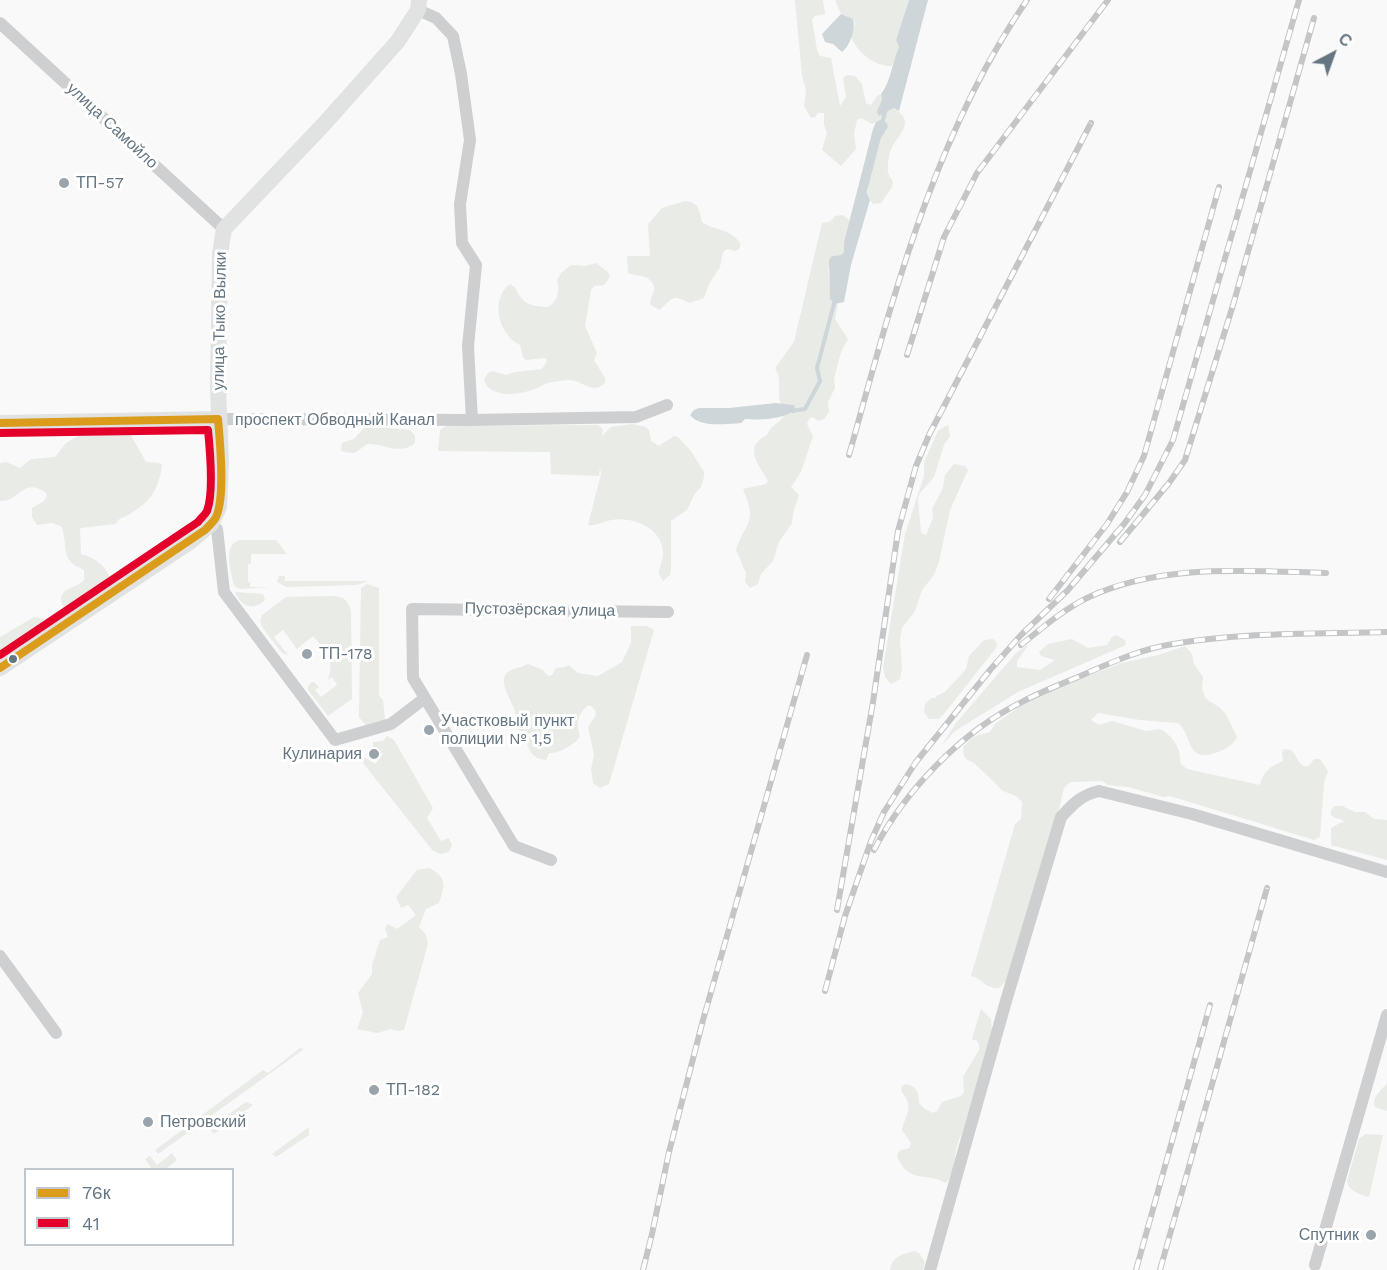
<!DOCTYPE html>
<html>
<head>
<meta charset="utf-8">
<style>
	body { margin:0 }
	#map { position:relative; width:1387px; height:1270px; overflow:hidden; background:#f9f9f9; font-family:"Work Sans",sans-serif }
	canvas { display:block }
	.legend { position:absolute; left:24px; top:1168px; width:210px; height:78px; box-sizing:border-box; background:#fff; border:2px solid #c1c8cd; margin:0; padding:8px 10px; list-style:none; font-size:18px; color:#657683 }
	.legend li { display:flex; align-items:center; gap:12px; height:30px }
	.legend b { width:30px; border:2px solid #c1c8cd }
	.north { position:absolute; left:1303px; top:24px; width:60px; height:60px; -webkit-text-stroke:4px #fff; paint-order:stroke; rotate:41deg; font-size:16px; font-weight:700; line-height:24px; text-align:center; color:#657683 }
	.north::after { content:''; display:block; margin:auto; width:21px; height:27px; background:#657683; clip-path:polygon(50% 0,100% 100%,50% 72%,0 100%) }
</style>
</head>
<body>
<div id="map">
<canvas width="1387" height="1270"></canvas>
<ul class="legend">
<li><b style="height:8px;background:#da9c1a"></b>76к</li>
<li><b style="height:8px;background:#e4002b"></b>41</li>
</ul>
<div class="north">С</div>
</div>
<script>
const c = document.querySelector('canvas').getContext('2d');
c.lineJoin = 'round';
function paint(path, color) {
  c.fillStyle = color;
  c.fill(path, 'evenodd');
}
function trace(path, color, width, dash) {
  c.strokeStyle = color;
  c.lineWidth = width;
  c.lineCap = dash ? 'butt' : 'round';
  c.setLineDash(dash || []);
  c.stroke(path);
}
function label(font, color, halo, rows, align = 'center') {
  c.font = font + ' "Work Sans",sans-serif';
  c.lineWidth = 6;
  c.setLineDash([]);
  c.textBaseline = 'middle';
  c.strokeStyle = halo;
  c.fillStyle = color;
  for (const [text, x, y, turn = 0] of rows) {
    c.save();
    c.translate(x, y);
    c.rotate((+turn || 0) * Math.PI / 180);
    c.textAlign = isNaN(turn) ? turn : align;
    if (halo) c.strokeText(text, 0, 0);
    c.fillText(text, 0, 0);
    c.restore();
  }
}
const green = new Path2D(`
	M795 0H823L825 14 815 16 812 19 817 50 820 56 831 58 840 106 846 97 843 78 847 75 855 76 862 84 866 103 871 105 877 96 881 94 882 99 879 107 887 112 894 108C917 123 898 134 891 149 889 153 887 169 888 173 889 176 892 179 893 182L892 187 881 203 873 204C860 189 871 142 886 131L880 120 872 124 861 118 857 120 854 134 856 149 841 166 822 150 827 133 824 125V113H818L815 117 811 118 804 106 806 90 802 75Z
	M835 0H909L896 40 899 47 892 66C875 67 857 52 851 37L855 24 854 20 841 14Z
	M685 201C699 202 699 209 702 222 716 232 729 227 740 243V248L736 251 727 249 723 252 720 267 709 284 704 298 690 303C672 296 675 295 660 310L652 306 650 303C650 298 655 292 654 288 653 275 636 276 628 273L627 256H650L648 224 662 208Z
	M843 215 850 221 844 242V252L841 255H836L828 270C830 282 829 293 835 304L838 303 835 319 848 339 841 352 834 379 835 388 828 402 829 412 824 419 819 421 812 417 809 419 807 424 813 436 801 472 791 487 799 495 793 513 792 523 779 542 773 561 761 574 758 584 750 588 745 582 746 573 736 550C746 520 758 524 743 489L766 484 768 481C759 464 742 447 767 435 772 423 780 424 785 414L793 412 794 405 781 404C776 392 783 380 775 368L794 342 822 223 830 222 835 216Z
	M596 263 608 272 610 277 604 285 594 286 591 290 585 326 597 353 594 360 605 378V383C593 395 583 381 570 380 564 380 553 382 547 383 542 385 539 388 534 389 520 395 490 399 484 380L488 373 492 371 506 375 515 372 542 369 547 361 545 358 526 360 523 357 520 345C499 335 489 300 510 284 516 287 516 290 520 296 527 307 537 306 548 307 558 301 560 291 557 280L561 273 571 265 586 266Z
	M632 424 646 427 649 430 651 441 659 446 674 436 678 437 691 451 704 472V477L701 487 694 495 687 510 671 521V570L670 575 663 581 659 574C659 567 664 558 663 551 661 527 632 516 611 520 602 522 597 526 588 525L601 474 600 467 599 476 551 474 550 452 438 451 440 430 446 426 598 425 603 429 602 436 611 427Z
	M948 425 950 436 944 445 934 477 920 493 918 498 921 533 926 535 933 518 932 509 943 488 945 475 954 464 965 466 968 470 950 510 939 562 934 575 922 590 915 611 902 628 900 639 902 668 900 679 891 684 885 677 883 668 905 534 924 476V462L938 431Z
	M369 426 410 430 415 436V443C402 455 386 445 371 444H367L355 453 343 452 341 450 342 443 354 439 363 429Z
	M122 430 130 434 146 462 159 463 162 465C158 496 145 507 118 520L116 524 80 528 81 554C93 557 108 566 110 580L76 605 66 608 62 605 61 597C66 586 77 588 84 580V570C80 567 75 567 72 563 62 553 67 538 61 526L52 523 37 525 32 517V508L44 501 47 496 45 492C23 477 19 502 0 501V463L6 462 20 468 31 459 55 457 66 443 83 433 93 431 113 433Z
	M239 540H276L287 554H251V564H248V582H250V587H271L240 589 234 586C231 571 222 547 239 540Z
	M279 576H285V581H368L357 585 286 587 277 582Z
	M367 584 379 588V696L383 700 385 720 367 727 359 717 361 588Z
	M235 592 263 594 265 600C252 612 241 606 235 592Z
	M334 596C345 597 349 602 351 612L352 699 328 716 308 690V686L311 683 314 682 319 687 315 690 321 697 337 685 332 677 328 680C335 660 326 651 313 636L297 649 283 630 274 637 288 655 282 653 262 627 260 621 262 615 286 597Z
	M34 617 44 619 36 633 0 656V637Z
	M631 626H647L654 630 609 784 600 788 593 783 591 769 594 755 588 727 596 715 595 710 591 706H587C577 716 576 723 580 736 576 744 558 754 549 753L546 760C528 757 531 750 524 737 522 733 517 729 515 725 514 721 516 715 515 711 512 701 499 684 506 674 510 668 522 668 528 664L543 670 548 676 552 675 556 668 565 667 569 665 578 673 598 676 622 662 631 643Z
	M1116 635 1125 640 1126 645 1018 692 955 731 941 746 956 723 1016 653 1029 644 1017 661V667L1040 670 1055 660 1041 656 1039 652 1048 644 1072 639 1088 648 1107 645 1112 637Z
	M993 639 997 643 996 648 943 715 939 719H929L924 712 925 704 931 698H936V696L945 692 957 679 966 669 969 656 984 640Z
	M1185 646 1192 654 1194 664 1203 677 1202 689 1206 699 1219 707 1226 714 1237 737C1234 744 1226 749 1218 752 1185 764 1194 737 1178 723L1140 720 1098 713 1091 720 1099 725 1112 721 1146 731 1160 729C1172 735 1182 749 1180 763L1187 769 1260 785C1263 771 1271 766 1283 761L1282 753 1284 749 1291 750C1298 756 1298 768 1309 766L1314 759H1320L1328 771 1324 783 1320 837 1314 840 1170 796 1164 797 1128 787 1108 785 1102 781 1072 782 1068 784 1064 788 1057 818 1006 981 999 988C984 989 983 978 971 976L1015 824 1021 819 1022 802 1016 796 1003 791 974 763 966 759 964 756 963 747 973 737 990 732 995 724 1029 700 1121 663 1158 655Z
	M387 736 394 740 433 808 427 818 441 841 449 838 452 845 449 852 441 854 433 851 363 763 364 757 375 764 383 754 373 746V742L383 741Z
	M1335 806H1342L1355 812H1365L1374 819 1387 820V860L1331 845V828L1342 822 1345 823 1341 819 1335 818 1331 815V810Z
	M429 868C448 878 445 886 439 903L426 909 419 927 426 935 428 944 404 1030 398 1031 391 1029 377 1033 357 1029 363 1013 358 993 372 974V965L380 940 388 937 385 928 388 924 397 929 416 915 408 905 401 908 396 897 417 870Z
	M981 1009 991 1019 992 1032 962 1134C952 1149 958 1170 946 1183 926 1172 908 1184 897 1156L899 1151 909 1148 911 1143 902 1130C906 1112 915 1108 901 1091L902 1086 906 1084C917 1086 919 1093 919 1103L925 1109 933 1113 937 1111 942 1102 961 1096 964 1092 963 1077 979 1050V1045L977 1041 972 1039Z
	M300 1048 304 1049 158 1154 155 1150 263 1070 268 1073Z
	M1387 1083V1111L1375 1107C1372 1096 1381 1091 1387 1083Z
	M246 1102 253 1105 214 1134 209 1128Z
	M309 1127V1135L276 1157 272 1154Z
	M1365 1134 1383 1135 1369 1197C1359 1194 1349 1192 1347 1181L1359 1139Z
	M172 1153 177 1160 166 1169H152L145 1159 150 1156 157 1165Z
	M914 1251 919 1253 925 1262 923 1270H890C892 1256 903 1254 914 1251Z`);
const water = new Path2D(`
	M909 0H928L899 111 894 108 879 116 877 112 882 99 881 94C891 81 892 63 899 47L896 40Z
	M841 14 853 19C856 29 850 46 842 52L833 44 825 42 822 34Z
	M880 120 887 123 888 127 875 147 866 182V190L870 200 851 265 844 302 835 304 830 299 829 260 832 256 841 255 844 252V242L873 129 876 122Z
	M776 403 794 405 795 409C785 420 760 420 745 419L741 423C727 424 700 428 690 415L694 410 699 408H729Z`);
const stream = new Path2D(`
	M882 124 886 108
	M865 191 879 137
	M792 411 805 409 820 381 817 368 835 300`);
const street = new Path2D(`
	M418 10 436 18 453 36 461 74 470 140 460 204 462 243 476 265 468 346 472 420
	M0 23 224 229
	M218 419 472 420 636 417 667 405
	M211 524 217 529 224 592 335 740 391 724 425 698
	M551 860 514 846 413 678 412 609 668 612
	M0 956 56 1033
	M1315 1265 1387 1015
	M930 1270 1006 1001 1061 817C1073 804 1081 795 1099 791L1192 814 1387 872`);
const secondary = new Path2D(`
	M0 423 218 419
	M0 668 191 541 211 524 219 507 221 462 218 387 220 254 224 229 325 123 398 41 418 10 419 0`);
const rail = new Path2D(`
	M907 355 944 237 977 173 1108 0
	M849 455C893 298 933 137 1027 0
	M1120 542 1169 483 1185 460 1233 305 1314 18
	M1049 599 1107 524 1127 492 1144 456 1219 187
	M1021 645C1042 628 1064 609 1089 597 1162 563 1248 571 1326 573
	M874 850C904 792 961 732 1020 703 1038 693 1059 685 1078 677 1108 664 1140 649 1173 644 1243 632 1316 634 1387 632
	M837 910 873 702 898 531 916 466 929 435 1091 123
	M825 991 845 916 871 841 884 812 916 762 990 670 1021 635 1067 591 1124 524 1145 495 1173 440 1299 0
	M643 1270 652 1234 669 1152 703 1020 807 655
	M1136 1270 1210 1005
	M1160 1270 1267 888`);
const bus1 = new Path2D(`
	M0 423 218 419C220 442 226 501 215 519 212 523 208 527 205 530L0 668`);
const bus2 = new Path2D(`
	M0 655 198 522C201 518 205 515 207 511 214 493 210 450 208 430L0 433`);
const markers = [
	[64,183,6,"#99a4ac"],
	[307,654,6,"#99a4ac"],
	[13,659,5,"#657683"],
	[429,730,6,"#99a4ac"],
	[374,754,6,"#99a4ac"],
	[374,1090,6,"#99a4ac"],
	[148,1122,6,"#99a4ac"],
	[1371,1235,6,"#99a4ac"]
];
const streetNames = [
	["улица Самойло",112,126,43],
	["улица Тыко Вылки",220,321,-89],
	["проспект Обводный Канал",335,420],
	["Пустозёрская улица",540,610,1]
];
const poiNames = [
	["ТП-57",76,183],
	["ТП-178",319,654],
	["Участковый пункт",441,721],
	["полиции № 1,5",441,739],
	["Кулинария",362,754,"right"],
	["ТП-182",386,1090],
	["Петровский",160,1122],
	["Спутник",1359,1235,"right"]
];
paint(green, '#e8ebe6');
paint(water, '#ced6d9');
trace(stream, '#ced6d9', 4);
trace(street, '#cecfd0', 12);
trace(secondary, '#e1e2e2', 16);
trace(rail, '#c3c5c6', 6);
trace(rail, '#fff', 4, [11]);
trace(bus1, '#da9c1a', 8);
trace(bus2, '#e4002b', 8);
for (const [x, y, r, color] of markers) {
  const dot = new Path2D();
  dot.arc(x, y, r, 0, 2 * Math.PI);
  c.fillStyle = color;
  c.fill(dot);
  trace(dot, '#fff', 2);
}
label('16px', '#657683', '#fff', streetNames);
label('16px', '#657683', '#fff', poiNames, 'left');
</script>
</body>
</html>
